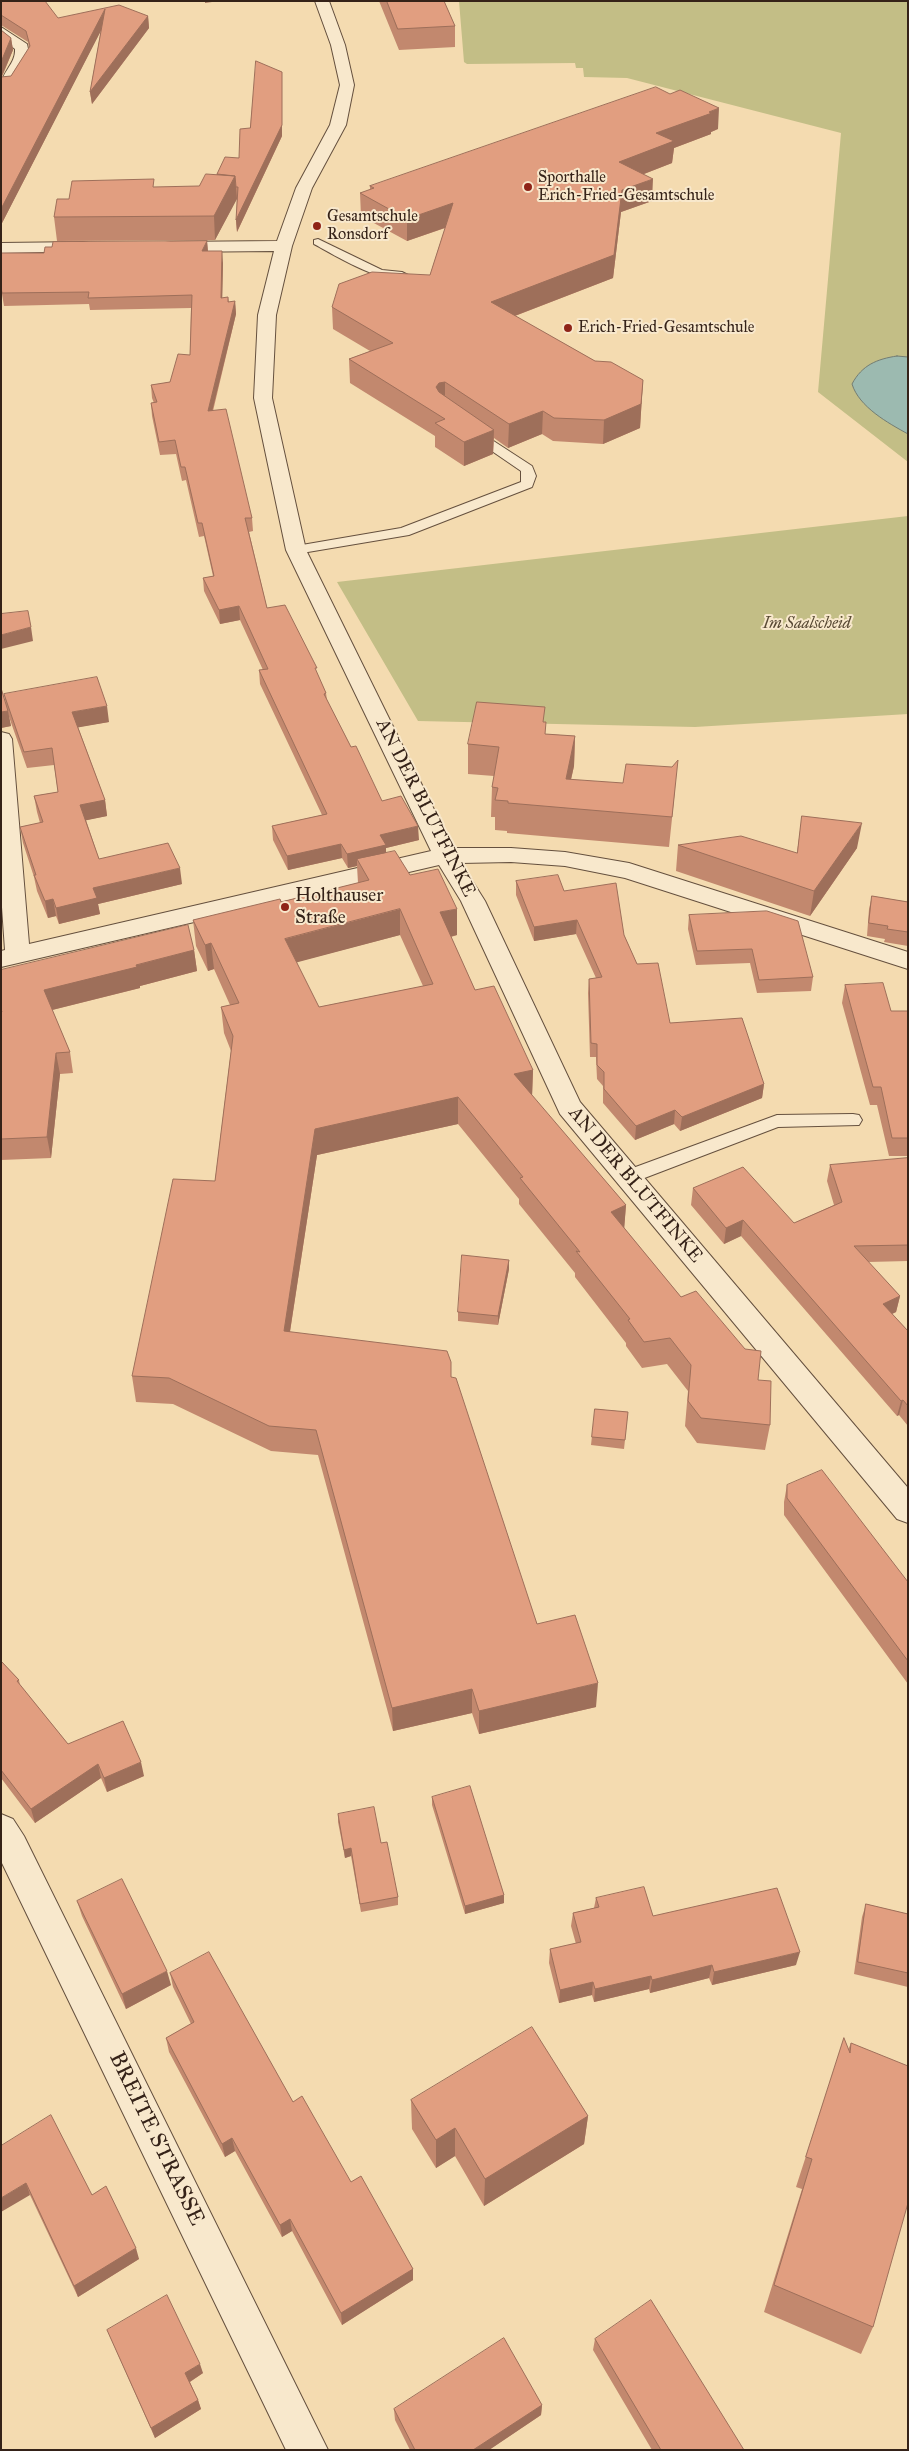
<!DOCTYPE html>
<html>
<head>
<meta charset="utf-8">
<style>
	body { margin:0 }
	#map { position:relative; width:909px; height:2451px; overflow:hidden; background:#f4dbb0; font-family:"IM FELL Great Primer",serif }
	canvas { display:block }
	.frame { position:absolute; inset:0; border:2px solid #352218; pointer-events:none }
</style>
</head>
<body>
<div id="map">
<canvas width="909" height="2451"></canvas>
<div class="frame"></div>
</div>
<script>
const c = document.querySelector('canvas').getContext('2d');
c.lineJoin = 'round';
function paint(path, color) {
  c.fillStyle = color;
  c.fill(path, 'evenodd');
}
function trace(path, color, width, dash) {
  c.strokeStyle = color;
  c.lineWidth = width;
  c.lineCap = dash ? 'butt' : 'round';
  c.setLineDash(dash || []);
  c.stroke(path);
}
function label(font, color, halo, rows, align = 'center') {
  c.font = font + ' "IM FELL Great Primer",serif';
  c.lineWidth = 4;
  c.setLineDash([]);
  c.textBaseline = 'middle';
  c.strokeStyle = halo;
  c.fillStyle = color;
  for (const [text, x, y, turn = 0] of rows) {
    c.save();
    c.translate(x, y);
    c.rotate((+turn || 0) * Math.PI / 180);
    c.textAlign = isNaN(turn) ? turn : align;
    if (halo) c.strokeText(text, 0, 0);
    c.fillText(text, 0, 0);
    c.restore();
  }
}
const green = new Path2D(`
	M459 1H908V462L818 392 841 133 627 78 584 77 583 68H576L575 63 467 64 464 62Z
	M908 516V714L695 727 418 721 337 582Z`);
const water = new Path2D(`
	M897 356 908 357V434C888 423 859 407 852 384 862 365 877 359 897 356Z`);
const service = new Path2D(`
	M318 239 382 270 402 272 408 275C392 291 331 253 314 244V240Z
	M472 427 532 466 536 476 532 487 409 535 296 554 289 550 296 546 401 528 521 482V471L467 434 466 431Z
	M853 1114 859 1115 862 1120 859 1125 778 1127 634 1182 628 1184 622 1182 619 1177 622 1172 777 1115Z`);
const minor = new Path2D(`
	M315 1H329L345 45 354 85 346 125 312 188 292 246 276 315 272 398 306 550 453 848H511L565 852 629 863 908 952V969L625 878 565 866 511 862 461 863 485 901 580 1102 908 1488V1523L897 1519 560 1114 461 901 439 865 1 967V951L5 950 1 893V732L9 734 12 739 29 944 431 851 286 550 254 398 258 315 274 251 171 252 165 251 163 247 165 243 171 242 277 241 296 188 330 125 340 85 331 45Z
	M1 27 27 44 30 58 11 87H1C1 72 16 64 15 49L1 38Z
	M83 242 89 243 91 247 89 251 1 253V243Z
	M1 1814 13 1819 24 1836 328 2450H286L1 1861Z`);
const wall = new Path2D(`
	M1 1 58 18 148 16 149 28 92 104 90 92 101 30 1 225V30L11 38 13 50 2 77 11 76 29 48 28 42 1 25Z
	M379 1H444L455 26V47L399 50Z
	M282 72V136L237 232 236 220 237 198 215 240 57 241 54 217 69 199 199 186 217 174 239 158 250 128Z
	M718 129 711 132V134L674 148 672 163 644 174 652 201 621 212 613 278 515 316 595 361 643 380 640 428 603 444 553 441 542 434 508 448 494 438 493 454 464 466 435 447V436L350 383 349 359 370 351 333 329 332 307 430 275 445 228 407 241 361 216 360 193 370 190V186Z
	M207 241 208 251 223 263 222 298 228 297 229 302 235 301 236 314 213 411 252 518 253 531 249 532 267 608 317 673 326 693 327 700 351 747 382 801 419 840 386 848V853L410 875 457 935 451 937 475 990 533 1070 532 1096 626 1205 624 1228 681 1297 758 1380 770 1425 765 1450 697 1443 685 1426 688 1391 667 1364 642 1368 626 1346V1343L575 1277V1273L519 1204V1199L458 1124 317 1155 290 1332 451 1377 537 1624 596 1707 479 1734 472 1713 393 1731 318 1455 271 1451 173 1404 136 1402 132 1376 215 1181 231 1051 224 1033 221 1007 230 1005 214 969 208 971 196 946 193 920 281 902 358 883 357 866 348 868 342 858 288 870 273 840 272 826 322 815 260 684 259 670H263L240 620 220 624 204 591 203 578 213 576 204 536 199 537 186 480 182 481 176 454 160 455 152 416 151 403H154L152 398 151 385 170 382 190 355 191 308 90 310 89 304 4 306 1 288 44 253ZM400 935 423 986 319 1007 296 962Z
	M1 688 6 705 4 694 109 722 78 727 105 800 107 816 86 820 99 859 182 884 98 904 100 914 59 924 56 916 48 918 37 891 34 877 23 843 20 827 40 823 37 812 34 796 58 792 54 765 27 768 8 714 11 726 1 728Z
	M544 722 545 734 575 736 574 766 571 780 675 790 669 847 507 833V831L495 830V817H491L492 787 494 776 468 774V744Z
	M802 816 857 848 810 916 676 871 678 845 797 853Z
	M516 881 564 891 624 935 637 964 670 1023 764 1084 762 1098 680 1131 674 1124 635 1140 603 1103V1086L597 1079 596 1057H590L588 993 589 979 596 978 576 934 534 941 516 895Z
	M872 896 908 902V946L884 942 885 939 867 936 869 909Z
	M689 915 813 977 811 991 757 993 750 963 696 965 688 929Z
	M194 950 197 971 140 986V988L52 1010 70 1052 73 1073 60 1074 51 1158 1 1160V970Z
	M845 985 891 1011H908V1156H889L877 1105H870L842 1003Z
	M908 1158V1261L868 1262 900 1296 896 1312 892 1314 908 1331V1426L899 1415 897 1416 741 1236 724 1244 691 1205 693 1188 794 1223 834 1205 827 1181 830 1165Z
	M509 1260V1269L498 1325 458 1321V1312Z
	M595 1409 628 1412 624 1449 591 1445Z
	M787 1485 908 1582V1684L784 1515V1502Z
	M1 1661 19 1680 20 1685 68 1744 144 1776 107 1792 101 1778 35 1823 1 1778Z
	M432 1797 504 1895V1903L465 1914 432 1805Z
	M338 1814 381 1843 398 1897V1905L361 1912 351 1856 345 1858 338 1822Z
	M596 1898 653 1916 796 1965 712 1985 709 1978 650 1993 649 1989 594 2002 592 1995 559 2003 549 1963 550 1949 576 1944 571 1926 573 1913 594 1908Z
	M77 1901 171 1985 126 2009 82 1916Z
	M866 1904 908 1914V1987L854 1974 862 1917Z
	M170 1973 293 2102 413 2269V2280L342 2325 292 2231 282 2237 235 2151 225 2157 169 2052 166 2038 191 2024 173 1987Z
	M844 2038 848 2050 851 2043 873 2327 861 2354 764 2312 802 2189 796 2187Z
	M411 2100 588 2116 584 2144 484 2206 455 2156 436 2168 412 2129Z
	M1 2146 92 2195 139 2259 78 2297 30 2195Z
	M107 2330 203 2373 190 2382 198 2400 201 2409 155 2438Z
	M595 2339 744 2450H652L593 2350Z
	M542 2405 541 2415 489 2450H410L395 2420 394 2409Z`);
const shadedWall = new Path2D(`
	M205 1H219L205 3Z
	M105 9 106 21 1 225V209Z
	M148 16 149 28 92 104 90 92Z
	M11 38 13 50 1 78V62Z
	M282 72V136L237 232 236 220Z
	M719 108 718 129 711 132V134L674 148 672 163 618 184 619 162 656 133Z
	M235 176 237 199 215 240 214 216Z
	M653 179 652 201 621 212 613 278 491 325V302L622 190Z
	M453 203V225L407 241V219Z
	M207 241 208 253 202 251Z
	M222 251 223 263 222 310 221 298Z
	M235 301 236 314 209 424 208 411Z
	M643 380 640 428 603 444 604 420Z
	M445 382V405L436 387 439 383Z
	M543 411 542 434 508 448 509 424Z
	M494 430 493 454 464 466V442Z
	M239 606 240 620 220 624 219 610Z
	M31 627 33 641 1 649V635Z
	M107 706 109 722 75 728 72 712Z
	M8 711 11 726 1 728V712Z
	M575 736 574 766 564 809 566 779Z
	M105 800 107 816 83 821 80 805Z
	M862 823 857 848 810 916 814 891Z
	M418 826 419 840 386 848V859H357V866L348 868 347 854 380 835Z
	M341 844 342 858 288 870 287 856Z
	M180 868 182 884 98 904 100 914 59 924 56 908 93 888Z
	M53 899 56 916 48 918 45 901Z
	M400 909V935L287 965 285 939Z
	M457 909V935L440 939V912Z
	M577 920 576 934 534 941V927Z
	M211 943 214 969 208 971 205 945Z
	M194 950 197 971 140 986V988L48 1011 44 990Z
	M56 1053 60 1074 51 1158 47 1137Z
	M533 1070 532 1097 514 1074Z
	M764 1084 762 1098 680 1131 682 1117Z
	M458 1097V1124L317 1155 286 1357 284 1331 315 1129Z
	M675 1110 674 1124 635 1140 636 1126Z
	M626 1205 624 1231 611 1212Z
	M743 1220 741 1236 724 1244 726 1228Z
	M509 1260V1269L498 1325V1316Z
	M900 1296 896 1312 879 1320 883 1304Z
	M903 1400 899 1415 897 1416 901 1401Z
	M598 1683 596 1707 479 1734V1711Z
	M472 1689V1713L393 1731 392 1708Z
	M141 1762 144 1776 107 1792 104 1778Z
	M98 1764 101 1778 35 1823 31 1809Z
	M351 1848V1856L345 1858 344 1850Z
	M504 1895V1903L465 1914V1906Z
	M800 1952 796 1965 712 1985 714 1972Z
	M712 1965 709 1978 650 1993 652 1980Z
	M167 1971 171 1985 126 2009 122 1994Z
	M651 1976 649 1989 594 2002 595 1989Z
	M593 1982 592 1995 559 2003 560 1990Z
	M588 2116 584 2144 484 2206 485 2179Z
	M455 2128V2156L436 2168V2140Z
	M232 2138 235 2151 225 2157 222 2144Z
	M26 2183 30 2195 1 2212V2198Z
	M290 2219 292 2231 282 2237 280 2225Z
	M136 2248 139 2259 78 2297 74 2286Z
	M413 2269V2280L342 2325 341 2313Z
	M200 2364 203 2373 188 2383 185 2373Z
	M198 2400 201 2409 155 2438 151 2428Z
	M542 2405 541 2415 489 2450H473Z`);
const building = new Path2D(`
	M1 1H45L58 18 119 5 148 16 90 92 105 9 1 209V77L11 76 30 46 26 31 1 15Z
	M387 1H444L455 26 398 29Z
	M1 30 11 38 1 62Z
	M256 61 282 72V125L236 220 238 187H236L235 176 217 174 225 157 239 158 240 129 250 128Z
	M656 87 670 94 680 90 719 108 709 112 712 113 656 133 674 141 619 162 653 179 622 190 614 255 491 302 595 361 611 362 643 380 641 404 604 420 554 418 543 411 509 424 445 382 439 383 436 387 439 392 494 430 464 442 435 423 445 419 349 359 393 343 332 307 339 284 372 272 430 275 453 203 407 219 360 193 374 188 370 186Z
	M206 174 235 176 214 216 54 217 57 199H69L72 181 154 179 153 187 199 186Z
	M207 241 202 251H222L221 298 228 297V302L235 301 208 411 226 409 252 518H245L267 608 285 605 317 668H315L326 693 324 694 351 747 356 746 382 801 401 796 418 826 380 835 386 845 347 854 341 844 287 856 272 826 327 814 259 670 268 669 239 606 219 610 203 578 214 576 202 523H198L185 467H181L175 440 159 442 151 403 157 402 151 385 170 382 178 354 190 355 192 295 88 298 89 292 2 293 1 287V253H44L45 247H52L53 242Z
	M28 611 31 627 1 635V614Z
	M97 677 107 706 72 712 105 800 80 805 99 859 168 843 180 868 93 888 97 898 56 908 53 899 45 901 34 875H36L20 827 43 822 34 796 58 792 52 748 24 752 4 694Z
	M1 688 8 711 1 712Z
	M477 702 545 707 543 722H546L545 734 575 736 566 779 623 783 626 764 672 767 678 760 672 817 508 803V801L495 800 498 788 492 787 499 747 468 744Z
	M802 816 862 823 814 891 678 845 741 836 797 853Z
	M395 851 410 875 438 869 457 909 440 912 475 990 494 986 533 1070 514 1074 626 1205 611 1212 681 1297 696 1291 745 1349 761 1351 758 1380 771 1381 770 1425 701 1418 688 1401 691 1365 670 1338 644 1342 628 1320 630 1319 576 1251 580 1252 520 1178 523 1177 458 1097 315 1129 284 1331 447 1351 451 1362V1377L456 1378 537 1624 575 1615 598 1683 479 1711 472 1689 392 1708 316 1430 269 1426 169 1378 132 1376 173 1179 215 1181 233 1036 221 1007 239 1003 211 943 205 945 193 920 280 899 281 902 369 880 357 859ZM400 909 433 984 319 1007 285 939Z
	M558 875 564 891 616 883 624 935 637 964 658 963 670 1023 742 1018 764 1084 682 1117 675 1110 636 1126 604 1089V1072L597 1065V1044L591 1043 589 979 602 977 577 920 534 927 516 881Z
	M872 896 908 902V932L887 929 888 926 869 923Z
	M767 911 798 921 813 977 759 980 752 949 697 951 689 915Z
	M188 925 194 950 136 965 137 967 44 990 70 1052 56 1053 47 1137 1 1139V1012H2L1 1009V970Z
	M883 983 891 1011H908V1138H892L881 1087H873L845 985Z
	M908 1158V1245L854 1246 900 1296 883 1304 908 1331V1406L903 1400 901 1401 743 1220 726 1228 693 1188 743 1167 794 1223 842 1202 830 1165Z
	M462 1255 509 1260 498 1316 458 1312Z
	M595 1409 628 1412 625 1440 592 1437Z
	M822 1470 908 1582V1661L787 1498V1485Z
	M1 1661 19 1680 17 1681 68 1744 123 1721 141 1762 104 1778 98 1764 31 1809 1 1770Z
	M470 1786 504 1895 465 1906 432 1797Z
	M374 1807 381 1843 387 1842 398 1897 360 1904 351 1848 344 1850 338 1814Z
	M122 1879 167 1971 122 1994 77 1901Z
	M644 1887 653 1916 777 1888 800 1952 714 1972 712 1965 652 1980 651 1976 595 1989 593 1982 560 1990 550 1949 581 1942 573 1913 599 1907 596 1898Z
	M866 1904 908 1914V1973L858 1962Z
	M209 1952 293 2102 302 2096 351 2182 361 2176 413 2269 341 2313 290 2219 280 2225 232 2138 222 2144 166 2038 194 2022 170 1973Z
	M532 2027 588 2116 485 2179 455 2128 436 2140 411 2100Z
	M844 2038 850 2053 851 2043 908 2066V2203L873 2327 774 2285 812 2159 806 2157Z
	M51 2115 92 2195 106 2186 136 2248 74 2286 26 2183 1 2198V2146Z
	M167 2295 200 2364 185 2373 198 2400 151 2428 107 2330Z
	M651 2300 744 2450H661L595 2339Z
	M504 2338 542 2405 473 2450H415L394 2409Z`);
const markers = [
	[528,187,5,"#8f2418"],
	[317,226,5,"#8f2418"],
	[568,328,5,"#8f2418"],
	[285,907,5,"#8f2418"]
];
const farPoinames = [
	["Sporthalle",538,178],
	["Erich-Fried-Gesamtschule",538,196],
	["Gesamtschule",327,217],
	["Ronsdorf",327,235],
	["Erich-Fried-Gesamtschule",578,328]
];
const farParknames = [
	["Im Saalscheid",807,624]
];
const streetNames = [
	["AN DER BLUTFINKE",425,808,63],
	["AN DER BLUTFINKE",635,1185,50]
];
const poiNames = [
	["Holthauser",295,896],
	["Straße",295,918]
];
const nearStreetnames = [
	["BREITE STRASSE",156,2139,64]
];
paint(green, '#c3be86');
paint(water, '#9cbab0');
trace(water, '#737d73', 1);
trace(service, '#65503e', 2);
trace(minor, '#65503e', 2);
paint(service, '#f8e8cc');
paint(minor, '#f8e8cc');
paint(wall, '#c2886e');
paint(shadedWall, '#9e6f5a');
paint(building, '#e19e80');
trace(building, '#9e6f5a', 1);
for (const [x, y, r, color] of markers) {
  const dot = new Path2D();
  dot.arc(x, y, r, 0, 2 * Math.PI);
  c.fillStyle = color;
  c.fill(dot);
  trace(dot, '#f8e8cc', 2);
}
label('16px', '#352218', '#f8e8cc', farPoinames, 'left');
label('italic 16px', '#584934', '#f8e8cc', farParknames);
label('19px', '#352218', '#f8e8cc', streetNames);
label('19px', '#352218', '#f8e8cc', poiNames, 'left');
label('22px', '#352218', '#f8e8cc', nearStreetnames);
</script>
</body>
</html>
